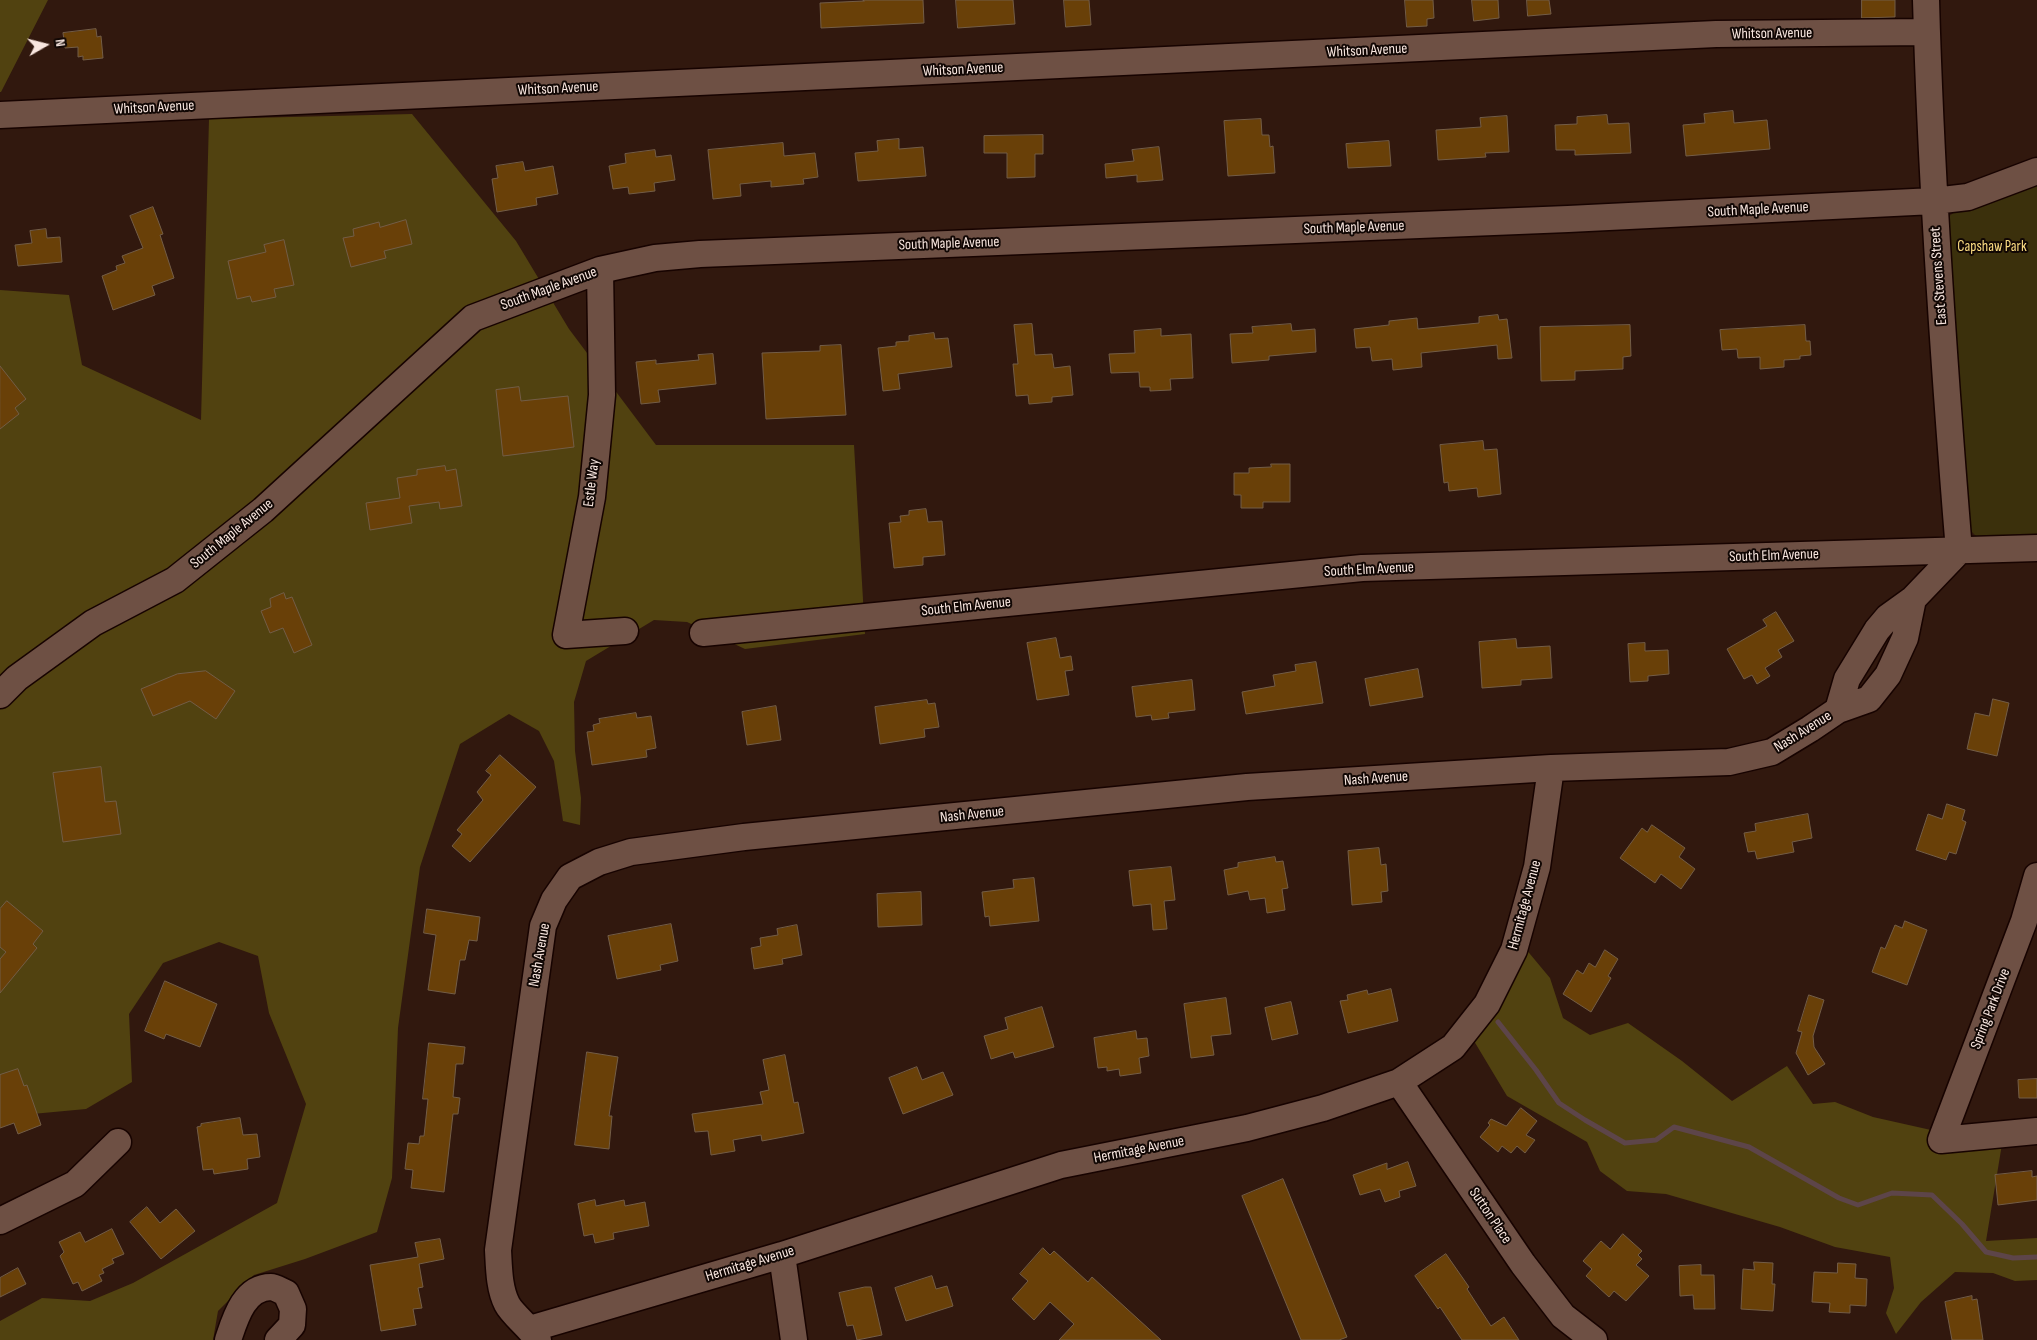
<!DOCTYPE html>
<html>
<head>
<meta charset="utf-8">
<style>
	body { margin:0 }
	#map { position:relative; width:2037px; height:1340px; overflow:hidden; background:#31180e; font-family:"Sofia Sans Condensed",sans-serif }
	canvas { display:block }
	.north { position:absolute; left:20px; top:20px; width:50px; height:50px; -webkit-text-stroke:4px #110704; paint-order:stroke; rotate:82deg; font-size:14px; font-weight:700; line-height:20px; text-align:center; color:#f8e6df }
	.north::after { content:''; display:block; margin:auto; width:18px; height:22px; background:#f8e6df; clip-path:polygon(50% 0,100% 100%,50% 72%,0 100%) }
</style>
</head>
<body>
<div id="map">
<canvas width="2037" height="1340"></canvas>
<div class="north">N</div>
</div>
<script>
const c = document.querySelector('canvas').getContext('2d');
c.lineJoin = 'round';
function paint(path, color) {
  c.fillStyle = color;
  c.fill(path, 'evenodd');
}
function trace(path, color, width, dash) {
  c.strokeStyle = color;
  c.lineWidth = width;
  c.lineCap = dash ? 'butt' : 'round';
  c.setLineDash(dash || []);
  c.stroke(path);
}
function label(font, color, halo, rows, align = 'center') {
  c.font = font + ' "Sofia Sans Condensed",sans-serif';
  c.lineWidth = 4;
  c.setLineDash([]);
  c.textBaseline = 'middle';
  c.strokeStyle = halo;
  c.fillStyle = color;
  for (const [text, x, y, turn = 0] of rows) {
    c.save();
    c.translate(x, y);
    c.rotate((+turn || 0) * Math.PI / 180);
    c.textAlign = isNaN(turn) ? turn : align;
    if (halo) c.strokeText(text, 0, 0);
    c.fillText(text, 0, 0);
    c.restore();
  }
}
const green = new Path2D(`
	M2037 184V537L1978 538 1971 531 1967 519 1948 217 1956 211Z`);
const forest = new Path2D(`
	M0 0H48L1 92H0Z
	M412 114 516 241 569 329 656 445H854L865 634 745 649 687 622 654 620 586 661 574 702 575 751 581 798 580 825 563 821 554 761 539 731 509 714 460 744 420 867 398 1028 392 1178 377 1232 305 1259 254 1275 218 1311 213 1340H0V1321L42 1298 90 1301 133 1283 277 1203 306 1104 269 1013 258 956 219 942 163 963 129 1014 132 1082 86 1109 0 1117V290L69 295 82 365 201 420 209 119Z
	M1525 948 1550 978 1563 1018 1590 1035 1628 1023 1682 1061 1732 1101 1787 1066 1813 1104 1835 1102 1873 1117 1931 1130 1935 1150 2002 1144 1986 1241 2037 1238V1280L2015 1281 1993 1273 1955 1272 1921 1302 1896 1334 1886 1313 1894 1288 1890 1257 1835 1247 1780 1227 1666 1194 1627 1191 1600 1171 1587 1142 1507 1096 1474 1041Z`);
const stream = new Path2D(`
	M1498 1022 1536 1070 1559 1103 1585 1120 1625 1143 1656 1140 1674 1127 1749 1147 1839 1198 1858 1205 1892 1193 1932 1195 1962 1224 1986 1252 2013 1258 2037 1257`);
const building = new Path2D(`
	M863 0H923L924 23 821 28 820 3 864 1Z
	M956 0H1013L1015 24 958 28Z
	M1064 0H1089L1091 25 1066 27Z
	M1405 0H1433L1434 18 1427 19V26L1407 27Z
	M1472 0H1498L1499 18 1474 21Z
	M1527 0H1549L1551 14 1528 16Z
	M1862 0H1895V17L1862 18Z
	M96 29 97 37 101 36 103 58 83 60V56L78 57V47L65 48 63 33Z
	M1733 111 1734 123 1767 120 1770 149 1686 156 1683 125 1705 123 1704 114Z
	M1607 115 1608 124 1629 123 1631 153 1575 155V150H1556L1555 125 1577 124V117Z
	M1507 116 1509 152 1485 153 1486 157 1438 160 1436 130 1481 127 1480 118Z
	M1261 119 1262 135H1269L1270 147 1273 146 1275 173 1228 176 1224 121Z
	M1043 135V154H1035V177L1007 178V153H984V136Z
	M899 139V149L923 147 926 176 858 181 855 153 878 151 877 141Z
	M1389 141 1391 166 1348 168 1346 144Z
	M783 143 784 156 815 153 818 177 803 179 804 184 771 187V181L740 184 741 196 713 199 708 150Z
	M1159 147 1163 180 1137 182V175L1106 178 1105 164 1134 161 1132 150Z
	M655 150 656 157 671 155 675 180 654 183 655 191 629 194 628 187 613 189 609 166 626 163 625 154Z
	M523 162 525 171 553 166 558 194 536 198 537 205 497 212 492 179 498 178 496 166Z
	M153 207 163 234 160 235 174 278 152 286 155 295 113 310 102 276 117 270 116 266 125 263 122 256 143 248 130 216Z
	M406 220 412 244 384 251 386 258 351 267 343 238 354 236 353 229 379 222 380 227Z
	M46 229 47 238 60 237 62 262 18 266 15 245 32 243 30 231Z
	M284 240 294 285 274 289 276 297 252 302 250 296 237 299 228 261 266 252 264 245Z
	M1498 315 1499 320 1507 319 1512 358 1498 359 1497 345 1421 353 1422 367 1393 370 1392 359 1372 361 1370 347 1356 348 1354 329 1389 325V321L1417 318 1418 329 1479 323V317Z
	M1032 324 1035 355 1052 354 1054 368 1070 366 1073 395 1052 397V402L1029 404 1028 395 1016 396 1013 364H1018L1014 325Z
	M1291 324 1292 331 1315 329 1316 352 1269 356V360L1232 363 1230 334 1253 333 1252 327Z
	M1630 325 1631 356 1623 357V369L1575 371V380L1541 381 1540 327Z
	M1805 325 1806 341H1810L1811 355 1800 356V359L1784 360V367L1760 369V357L1738 358 1737 349 1722 350 1720 330Z
	M1161 329V336L1191 334 1193 378 1170 379 1171 390 1150 391V387H1140L1139 372 1111 373 1109 354 1135 353 1134 331Z
	M934 333 935 339 948 338 952 367 898 374 900 389 883 391 878 348 896 346V342L909 341V336Z
	M841 345 846 415 766 419 762 353 820 351V346Z
	M713 354 716 384 658 390 660 402 641 404 636 362 656 360V364L699 360 698 355Z
	M0 366 26 399 15 408 19 414 0 429Z
	M519 387 521 401 568 396 574 447 503 456 496 390Z
	M1483 441 1484 450 1497 449 1501 494 1478 497 1477 488 1449 491 1448 482 1444 483 1440 445Z
	M1271 464H1290V502H1263V508H1241V495H1234V473H1249V468L1271 467Z
	M445 466 446 471 456 469 462 506 440 509 439 502 409 506 412 523 370 530 366 503 400 498 397 478 417 475V470Z
	M926 509 928 522 942 521 945 555 923 557V565L894 568 889 523 901 522 900 516 909 515V511Z
	M284 593 286 599 292 597 312 645 294 653 283 628 270 633 261 611 271 607 270 599Z
	M1776 612 1794 641 1778 650 1782 657 1765 668 1770 676 1757 684 1752 675 1744 679 1727 649 1767 626 1763 620Z
	M1056 638 1060 658 1071 656 1073 670 1065 671 1069 695 1037 700 1027 643Z
	M1516 639 1517 648 1550 646 1552 678 1521 680V685L1482 688 1479 642Z
	M1645 643V651L1668 650 1669 674 1648 676V681L1630 682 1628 644Z
	M1316 662 1323 703 1246 714 1242 692 1275 686 1273 675 1296 671 1295 665Z
	M1418 669 1423 697 1370 706 1365 679Z
	M206 671 235 691 216 719 190 701 153 716 141 689 177 674Z
	M1192 680 1195 710 1168 713 1169 718 1152 720 1151 715 1136 717 1132 687Z
	M1993 699 2009 703 1997 756 1967 749 1975 713 1989 716Z
	M927 700 928 704 935 703 939 727 924 729 925 737 880 744 875 707Z
	M776 706 781 740 747 745 742 712Z
	M636 713 637 718 651 716 656 748 646 750 647 757 592 765 587 732 594 731 593 725 600 723 599 719Z
	M500 755 536 787 470 862 452 846 462 834 457 830 483 800 477 792 491 775 486 771Z
	M101 767 105 802 116 801 121 834 63 842 53 773Z
	M1947 804 1965 810 1962 820 1966 822 1956 854 1949 852 1946 860 1916 850 1928 814 1942 819Z
	M1808 814 1812 838 1792 842 1794 852 1757 859 1755 851 1748 852 1744 833 1756 831 1755 824Z
	M1652 825 1685 848 1679 857 1695 869 1681 889 1661 874 1655 883 1620 858 1642 828 1647 832Z
	M1379 848 1381 865 1386 864 1388 891 1381 892 1382 902 1352 905 1348 851Z
	M1275 857 1276 862 1283 861 1288 888 1282 889 1285 910 1267 913 1265 898 1250 900 1248 891 1228 895 1224 870 1238 867V863Z
	M1171 867 1175 900 1164 901 1167 929 1153 930 1151 904 1133 906 1129 871Z
	M1034 878 1039 921 990 926 989 916 985 917 982 892 1014 888 1013 880Z
	M921 892 922 925 878 927 877 894Z
	M7 901 43 931 33 944 37 948 0 993V959L6 952 0 947V909Z
	M427 909 480 917 477 941 469 940 465 960H460L455 994 428 990 436 935 424 933Z
	M1905 921 1927 930 1907 985 1872 972 1881 947 1885 949 1895 925 1902 928Z
	M671 924 678 961 660 965 661 970 617 979 608 936Z
	M797 925 802 955 782 959 783 964 754 969 751 948 761 946 760 938 778 935 777 929Z
	M1605 950 1618 959 1608 976 1611 978 1591 1012 1563 994 1577 970 1583 974 1589 963 1595 967Z
	M165 981 217 1004 200 1047 166 1034 164 1039 145 1031Z
	M1391 989 1398 1021 1348 1033 1340 1001 1348 1000 1347 995 1367 990 1368 994Z
	M1809 995 1824 1000 1813 1036 1814 1047 1825 1064 1808 1075 1796 1053 1802 1032 1798 1031Z
	M1226 998 1231 1034 1211 1036 1214 1055 1191 1058 1184 1004Z
	M1291 1002 1298 1034 1272 1040 1265 1008Z
	M1042 1007 1054 1047 1015 1058 1013 1052 991 1059 984 1036 1008 1029 1005 1018Z
	M1136 1031 1137 1039 1147 1038 1149 1056 1139 1058 1141 1073 1120 1076 1119 1069 1107 1071V1067L1098 1068 1094 1038Z
	M429 1043 465 1047 463 1064H456L453 1097 460 1098 458 1114H453L444 1192 411 1188 413 1170 405 1169 408 1143 419 1144 420 1136H424L428 1099H423Z
	M587 1052 618 1057 609 1116H612L609 1149 575 1145Z
	M785 1055 794 1103 798 1102 804 1133 762 1141 761 1135 733 1140 735 1151 711 1155 708 1131 695 1132 692 1114 763 1104 760 1092 769 1090 763 1060Z
	M917 1067 922 1080 943 1072 953 1095 903 1114 889 1078Z
	M18 1069 24 1086 27 1085 41 1125 18 1134 14 1123 0 1128V1075Z
	M2037 1079V1098H2019L2018 1080Z
	M1521 1108 1537 1121 1526 1135 1535 1140 1525 1153 1517 1146 1511 1153 1502 1146 1498 1152 1480 1137 1490 1125 1488 1123 1491 1119 1506 1126Z
	M240 1118 243 1135 257 1134 260 1157 247 1159 248 1169 214 1174 213 1169 203 1170 197 1127 201 1126V1124Z
	M1408 1162 1416 1186 1399 1191 1400 1197 1385 1202 1380 1189 1360 1195 1353 1175 1387 1163V1169Z
	M2032 1171V1177L2037 1176V1200L1998 1205 1995 1175Z
	M1283 1179 1347 1337 1339 1340H1301L1242 1196Z
	M595 1200 596 1206 624 1200 625 1206 645 1202 649 1226 613 1233 614 1239 595 1243 593 1234 584 1236 578 1204Z
	M147 1207 160 1223 176 1209 195 1231 161 1259 130 1222Z
	M112 1229 124 1254 112 1259 114 1263 102 1269 104 1273 99 1275 102 1281 82 1291 78 1282 73 1284 60 1256 64 1252 59 1242 80 1232 85 1242Z
	M1623 1234 1642 1251 1638 1255 1642 1259 1636 1265 1649 1276 1626 1301 1614 1291 1609 1297 1586 1276 1592 1269 1583 1261 1601 1241 1610 1249Z
	M440 1239 444 1259 419 1264 423 1287 418 1288 422 1308 413 1309 416 1325 381 1331 370 1265 418 1257 415 1243Z
	M1043 1248 1050 1255 1054 1251 1088 1282 1092 1277 1161 1340H1059L1074 1324 1050 1302 1034 1320 1012 1299 1028 1281 1020 1274Z
	M1446 1254 1469 1287 1467 1289 1491 1326 1504 1317 1519 1340H1462L1440 1307 1438 1309 1415 1276Z
	M1754 1262 1773 1263 1772 1284H1775L1773 1311 1741 1309 1743 1269 1754 1270Z
	M1838 1263 1856 1264 1855 1278 1867 1279 1866 1306 1850 1305V1313L1829 1312 1830 1303 1812 1302 1814 1272 1837 1273Z
	M1701 1265V1275H1714L1715 1309H1694L1693 1295 1680 1296 1679 1266Z
	M18 1268 26 1284 0 1297V1278Z
	M932 1276 936 1289 947 1286 953 1306 906 1321 895 1288Z
	M865 1287H871L882 1335 857 1340 853 1325 847 1326 839 1293Z
	M1972 1296V1300L1977 1299 1983 1340H1952L1945 1302Z`);
const minor = new Path2D(`
	M1926 0C1931 184 1944 367 1959 551
	M0 115 1716 34 1926 32
	M600 270 602 395 592 497 566 635 625 631
	M703 633 1362 568 2037 548
	M0 695 17 678 93 623 175 580 263 510 473 318 600 270 655 258 700 254 1568 219 1934 201 1968 197 2037 171
	M1838 710 1847 679 1877 630 1888 617 1913 599 1959 551
	M2037 876 2024 921 1941 1140 2037 1131
	M1399 1082 1523 1264 1563 1316 1594 1340
	M0 1221 75 1184 118 1142
	M782 1255 794 1340
	M530 1329 782 1255 1061 1165 1247 1128 1323 1108 1399 1082 1453 1047 1487 1004 1514 950 1537 867 1551 768
	M228 1340C235 1319 244 1287 271 1287 275 1287 281 1291 286 1293L293 1309 292 1325 278 1340
	M538 1340C531 1329 512 1314 507 1304 499 1288 499 1268 498 1250L543 926 554 900 570 877 599 862 631 852 744 837 1247 787 1551 768 1729 762 1772 752 1810 729 1838 710 1869 699 1888 675 1905 638 1913 599`);
const streetNames = [
	["Whitson Avenue",1772,34,-1],
	["Whitson Avenue",1367,51,-3],
	["Whitson Avenue",963,70,-3],
	["Whitson Avenue",558,89,-3],
	["Whitson Avenue",154,108,-3],
	["South Maple Avenue",1758,210,-3],
	["South Maple Avenue",1354,228,-2],
	["South Maple Avenue",949,244,-2],
	["East Stevens Street",1939,276,-94],
	["South Maple Avenue",549,289,-20],
	["Estle Way",592,483,-83],
	["South Maple Avenue",232,534,-39],
	["South Elm Avenue",1774,556,-2],
	["South Elm Avenue",1369,570,-3],
	["South Elm Avenue",966,607,-6],
	["Nash Avenue",1803,732,-32],
	["Nash Avenue",1376,779,-4],
	["Nash Avenue",972,815,-6],
	["Hermitage Avenue",1525,905,-75],
	["Nash Avenue",540,955,-80],
	["Spring Park Drive",1991,1009,-69],
	["Hermitage Avenue",1139,1150,-11],
	["Sutton Place",1490,1216,56],
	["Hermitage Avenue",750,1264,-17]
];
const parkNames = [
	["Capshaw Park",1992,247]
];
paint(green, '#3b300c');
paint(forest, '#514210');
trace(stream, '#5d4549', 5);
paint(building, '#694008');
trace(building, '#735d47', 1);
trace(minor, '#170300', 29);
trace(minor, '#6e5044', 26);
label('15px', '#f8e6df', '#110704', streetNames);
label('15px', '#fdde83', '#110704', parkNames);
</script>
</body>
</html>
